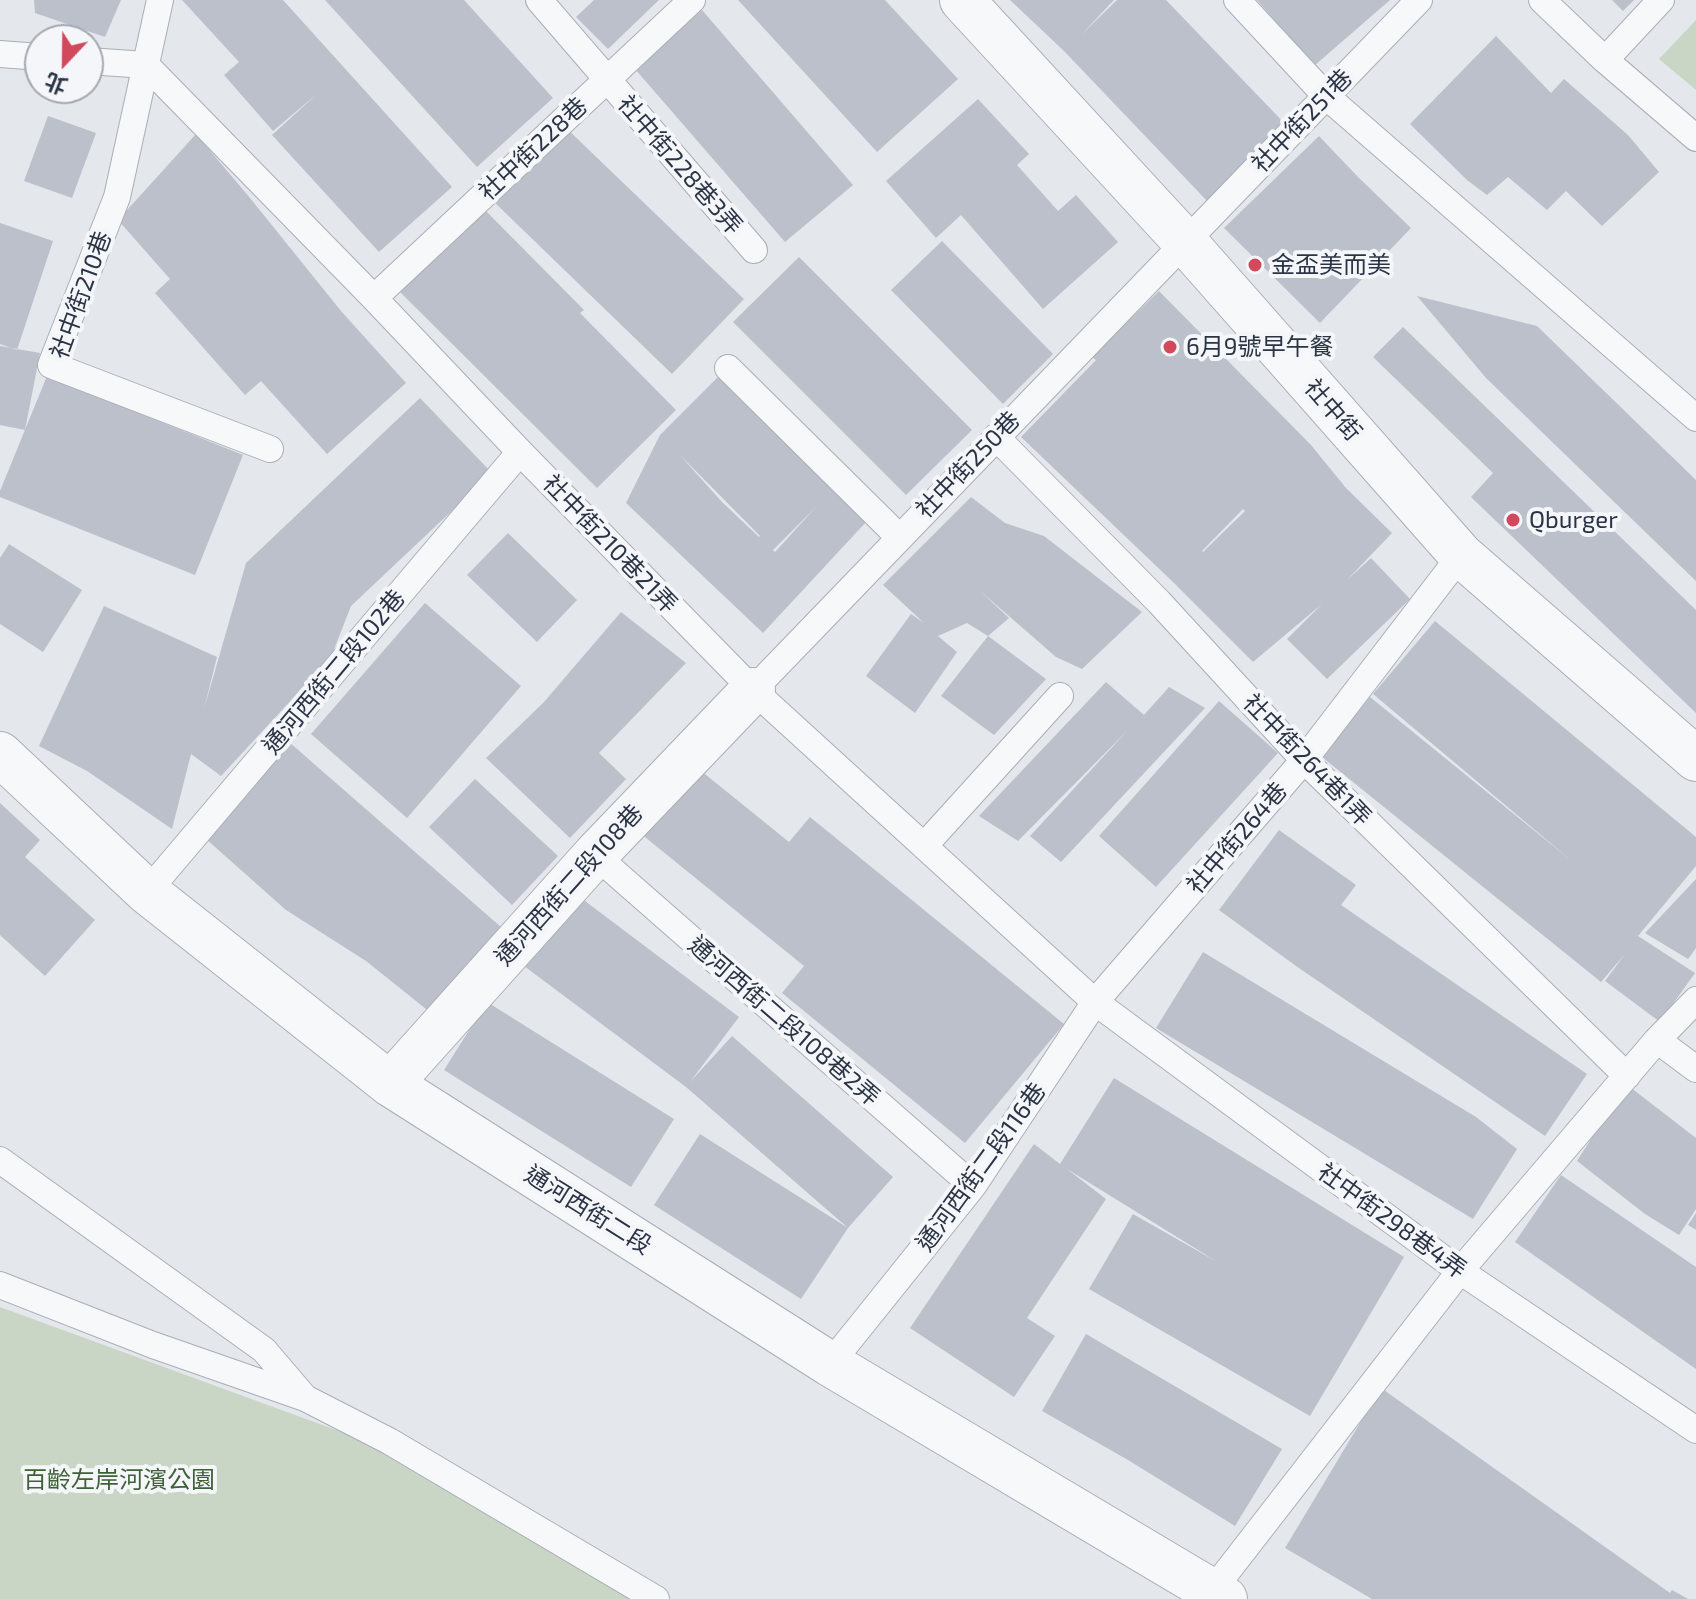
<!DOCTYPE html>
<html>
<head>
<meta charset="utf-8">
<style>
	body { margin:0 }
	#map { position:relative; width:1696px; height:1599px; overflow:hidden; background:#e4e7ec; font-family:"Exo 2","Noto Sans TC",sans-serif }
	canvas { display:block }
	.north { position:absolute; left:24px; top:24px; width:80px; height:80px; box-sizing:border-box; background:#f4f6f9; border:2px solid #a4a8b1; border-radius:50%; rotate:202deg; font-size:22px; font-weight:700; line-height:32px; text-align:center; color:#2b3445 }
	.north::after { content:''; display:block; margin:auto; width:28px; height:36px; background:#d1495b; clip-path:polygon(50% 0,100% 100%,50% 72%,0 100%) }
</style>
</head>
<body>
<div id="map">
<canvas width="1696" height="1599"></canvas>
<div class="north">北</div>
</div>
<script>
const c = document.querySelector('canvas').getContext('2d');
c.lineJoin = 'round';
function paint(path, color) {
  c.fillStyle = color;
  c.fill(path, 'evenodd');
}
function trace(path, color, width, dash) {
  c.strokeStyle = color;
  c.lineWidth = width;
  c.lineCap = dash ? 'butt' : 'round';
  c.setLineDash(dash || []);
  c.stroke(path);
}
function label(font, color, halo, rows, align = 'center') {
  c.font = font + ' "Exo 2","Noto Sans TC",sans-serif';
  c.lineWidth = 8;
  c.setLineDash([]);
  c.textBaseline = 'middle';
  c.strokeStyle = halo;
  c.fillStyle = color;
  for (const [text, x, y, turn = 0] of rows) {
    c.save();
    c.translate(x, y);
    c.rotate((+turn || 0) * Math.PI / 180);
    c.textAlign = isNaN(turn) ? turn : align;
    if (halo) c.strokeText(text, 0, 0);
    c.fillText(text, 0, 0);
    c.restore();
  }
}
const green = new Path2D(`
	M1696 20V90L1659 59Z
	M0 1307 388 1449 656 1599H0Z`);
const building = new Path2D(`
	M34 0H121L105 37 35 13Z
	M182 0H283L452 187 379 252 272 135 317 94 273 131 224 75 239 62Z
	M325 0H464L553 98 477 167Z
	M594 0H659L608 49 576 17Z
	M738 0H885L958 79 877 152Z
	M1010 0H1114L1081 35 1117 0H1166L1290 129 1210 204 1064 51Z
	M1257 0H1390L1314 66Z
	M1612 0H1634L1623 11Z
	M702 10 853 185 785 242 635 69Z
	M1496 36 1551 93 1564 79 1628 135 1659 172 1602 226 1566 191 1547 210 1508 177 1487 195 1467 180 1410 124Z
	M978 99 1029 154 1017 165 1058 211 1076 195 1118 242 1043 309 961 215 936 238 886 181Z
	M48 116 96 133 72 198 24 181Z
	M563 125 744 299 672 374 491 199Z
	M196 134 250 198 341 311 406 383 327 454 261 381 245 395 155 293 170 279 118 220Z
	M1319 136 1358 177 1411 228 1320 323 1224 228Z
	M484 209 584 310 580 313 676 410 597 488 400 292Z
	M0 223 53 241 17 350 0 344Z
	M942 241 1053 354 1003 404 891 290Z
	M799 257 972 430 906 495 733 322Z
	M1159 291 1311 445 1346 488 1392 533 1347 580 1371 558 1410 599 1327 679 1287 639 1322 604 1253 662 1173 582 1021 437 1096 360 1092 357ZM1243 509 1245 511 1203 552 1202 551Z
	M1417 296 1537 326 1696 480V581L1486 378Z
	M1403 327 1696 610V713L1471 497 1493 473 1373 357Z
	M0 346 40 353 25 430 0 425Z
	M720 375 867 521 763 633 626 503 660 435ZM679 454 760 536 759 537 722 502ZM816 507 775 552 773 550Z
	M47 376 243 455 195 575 0 497V491Z
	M420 398 492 473 351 606 331 657 221 776 191 754 172 829 87 771 39 746 104 606 217 657 204 709 246 563Z
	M971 497 1005 523 1044 536 1142 612 1082 669 1056 657 979 590 1009 618 988 636 967 623 938 636 957 652 915 713 866 676 911 614 924 623 883 585Z
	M508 533 577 600 537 642 467 575Z
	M9 544 82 590 43 652 0 624V558Z
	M425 603 521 686 407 818 311 734Z
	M621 612 686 663 599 753 626 779 570 838 486 758 544 702Z
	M1435 621 1696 837V866L1638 936 1695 973 1660 1022 1605 981 1625 954 1601 982 1322 757 1370 697 1573 862 1373 694Z
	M988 636 1046 679 994 735 941 696Z
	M1106 682 1144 715 1169 687 1205 708 1061 862 1030 836 1128 730 1018 841 979 816Z
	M1219 701 1278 753 1156 887 1099 836Z
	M289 742 509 934 436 1017 366 961 286 910 206 839Z
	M695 766 789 842 810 817 1064 1024 965 1143 782 993 804 966 640 833Z
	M475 779 558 856 512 905 429 827Z
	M0 803 40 840 25 857 95 920 45 976 0 935Z
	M1279 830 1356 885 1341 905 1587 1074 1545 1136 1296 966 1219 910Z
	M1696 879V948L1688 959 1645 933Z
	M573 892 739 1017 690 1082 732 1036 893 1177 848 1228 801 1299 654 1205 700 1134 848 1228 686 1087 520 963Z
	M1203 952 1476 1117 1517 1149 1473 1219 1156 1028Z
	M487 1002 674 1119 631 1187 444 1070Z
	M1114 1078 1404 1257 1310 1416 1089 1289 1133 1214 1219 1263 1067 1169 1106 1199 1027 1318 1055 1336 1014 1397 910 1328 1034 1144 1060 1164Z
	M1626 1084 1696 1138V1209L1679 1235 1645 1214 1577 1161Z
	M1561 1175 1696 1267V1369L1515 1242Z
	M1696 1213V1230L1688 1225Z
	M1086 1334 1282 1449 1235 1526 1128 1460 1042 1411Z
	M1381 1388 1670 1593 1672 1590 1688 1599H1372L1285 1548Z`);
const lane = new Path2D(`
	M160 0 117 197 51 365 270 449
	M539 0 754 250
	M1237 0 1326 96 1696 418
	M1542 0 1605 60 1696 138
	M0 54 40 57
	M1605 60 1661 0
	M88 61 146 65 374 298 520 452 753 690 1095 1002 1460 1271 1696 1430
	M374 298 692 0
	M728 368 899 537
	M996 437 1159 602 1304 760 1627 1076
	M753 690 1419 0
	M924 846 1060 696
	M595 855 973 1186
	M147 892 520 452
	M1657 1040 1696 1069
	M0 1160 264 1350 305 1398
	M0 1285 153 1345 305 1398 389 1441 656 1599
	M830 1364 973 1186 1095 1002 1304 760 1461 555
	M1212 1591 1460 1271 1657 1040 1696 1000`);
const street = new Path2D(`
	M962 0 1185 242 1461 555 1696 759
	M0 754 147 892 390 1084 830 1364 1225 1599
	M390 1084 595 855 753 690`);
const markers = [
	[1255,265,8,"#d1495b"],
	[1170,347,8,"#d1495b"],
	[1513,520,8,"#d1495b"]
];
const streetNames = [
	["社中街251巷",1302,121,-46],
	["社中街228巷",533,149,-43],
	["社中街228巷3弄",680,165,49],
	["社中街210巷",81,295,-70],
	["社中街",1333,410,49],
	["社中街250巷",968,465,-46],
	["社中街210巷21弄",610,544,46],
	["通河西街二段102巷",334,672,-50],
	["社中街264巷1弄",1307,760,46],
	["社中街264巷",1237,838,-49],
	["通河西街二段108巷",569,885,-48],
	["通河西街二段108巷2弄",784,1021,41],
	["通河西街二段116巷",981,1167,-54],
	["通河西街二段",588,1210,32],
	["社中街298巷4弄",1392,1221,36]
];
const poiNames = [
	["金盃美而美",1271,265],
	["6月9號早午餐",1186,347],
	["Qburger",1529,520]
];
const parkNames = [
	["百齡左岸河濱公園",119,1480]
];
paint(green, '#c9d6c5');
paint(building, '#bbc0ca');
trace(lane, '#a9aeb7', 28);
trace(street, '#a9aeb7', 46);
trace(lane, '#f7f8fa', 26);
trace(street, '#f7f8fa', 44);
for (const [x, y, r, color] of markers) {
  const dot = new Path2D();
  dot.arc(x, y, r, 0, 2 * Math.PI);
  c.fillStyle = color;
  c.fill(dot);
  trace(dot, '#f4f6f9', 3);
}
label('24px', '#2b3445', '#f4f6f9', streetNames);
label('24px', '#2b3445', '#f4f6f9', poiNames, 'left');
label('24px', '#3f6138', '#f4f6f9', parkNames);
</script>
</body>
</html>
